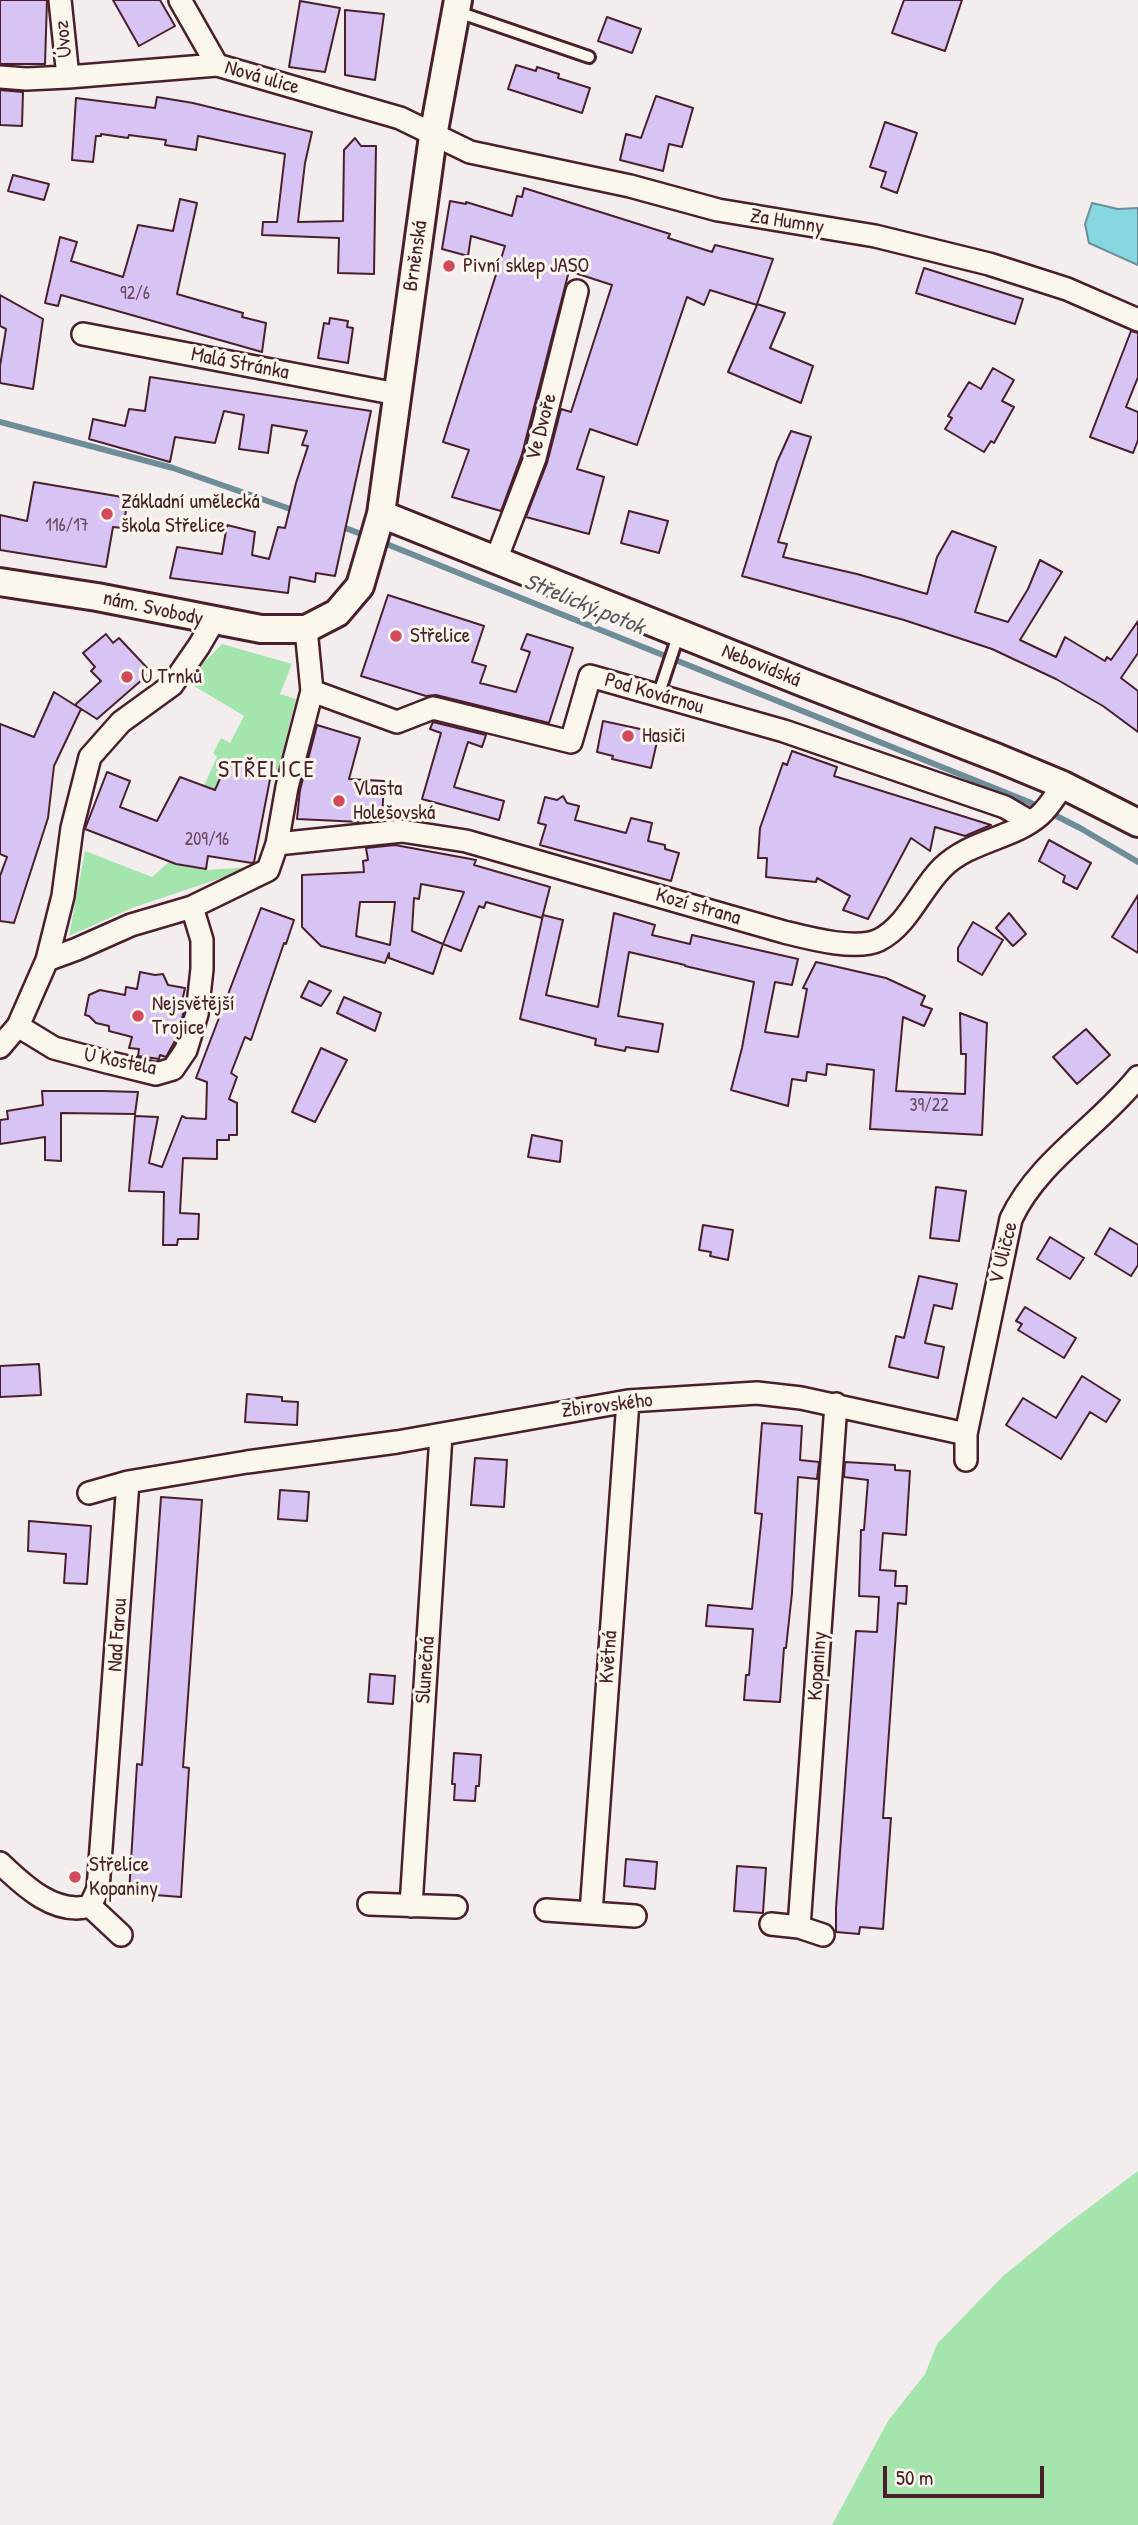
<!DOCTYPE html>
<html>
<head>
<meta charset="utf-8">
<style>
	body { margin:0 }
	#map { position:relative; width:1138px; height:2525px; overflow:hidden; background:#f4edee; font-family:"Patrick Hand",sans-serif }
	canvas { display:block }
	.scale { position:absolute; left:883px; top:2466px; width:161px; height:32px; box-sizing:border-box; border:4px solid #4a1f2b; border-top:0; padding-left:9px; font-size:21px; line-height:24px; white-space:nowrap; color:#4a1f2b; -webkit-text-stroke:5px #fbf7ec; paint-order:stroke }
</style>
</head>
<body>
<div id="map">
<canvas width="1138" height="2525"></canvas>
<div class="scale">50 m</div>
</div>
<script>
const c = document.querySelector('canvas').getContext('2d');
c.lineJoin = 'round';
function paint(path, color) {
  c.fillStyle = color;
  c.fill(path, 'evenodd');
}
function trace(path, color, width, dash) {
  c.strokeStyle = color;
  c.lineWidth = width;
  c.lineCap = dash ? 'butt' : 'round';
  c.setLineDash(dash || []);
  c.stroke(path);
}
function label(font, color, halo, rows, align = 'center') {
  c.font = font + ' "Patrick Hand",sans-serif';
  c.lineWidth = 6;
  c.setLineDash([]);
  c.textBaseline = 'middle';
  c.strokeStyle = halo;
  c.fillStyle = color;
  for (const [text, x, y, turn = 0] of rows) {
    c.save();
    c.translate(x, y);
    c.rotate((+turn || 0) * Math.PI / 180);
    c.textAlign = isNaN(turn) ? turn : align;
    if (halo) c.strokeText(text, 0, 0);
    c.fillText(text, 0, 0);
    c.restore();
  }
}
const green = new Path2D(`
	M222 644 292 664 280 694 296 699 278 770 228 760 181 865 206 870 254 867 132 908 69 936 85 851 152 877 169 862 217 757 213 753 221 738 230 743 244 716 186 681Z
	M1138 2171V2525H832L888 2421 925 2374 937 2344 1003 2276 1062 2228Z`);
const water = new Path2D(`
	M1092 203 1118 209 1138 208V265L1089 243 1085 224Z`);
const stream = new Path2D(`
	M0 422 173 468 296 511
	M340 526 369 537
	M379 541 1029 802 1080 828 1138 862`);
const building = new Path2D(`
	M0 0H47L45 64H0Z
	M113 0H160L175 26 139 46Z
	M904 0H962L945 51 892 33Z
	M300 1 340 8 325 72 289 67Z
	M345 10 384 14 375 80 345 75Z
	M607 17 641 29 632 53 598 41Z
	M516 65 536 71 537 67 559 74 558 78 590 88 582 113 508 89Z
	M0 90 23 92 22 126 0 125Z
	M656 96 693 108 682 147 669 144 663 171 620 160 626 134 641 138Z
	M157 97 193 103 312 132 305 163 298 222 343 221 344 150 355 138 361 146H376L374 274 338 273 339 238 262 235 263 222H277L285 154 198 136 196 150 165 145 166 140 129 135 128 138 101 134V136H96L93 162 72 160 76 98 155 108Z
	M885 122 917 133 897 193 881 187 886 172 870 167Z
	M13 175 49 184 44 200 8 191Z
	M524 188 670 234 668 238 712 252 715 245 773 259 757 304 785 313 770 348 813 366 801 403 728 372 757 305 710 290 704 305 687 297 637 445 590 429 577 469 604 477 589 534 526 517 547 463 561 409 571 412 612 285 569 271 522 454 501 511 452 497 469 450 443 442 505 246 471 236 468 256 442 249 450 201 466 204V202L512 216 517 196 522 197Z
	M180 199 197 203 177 294 243 313 242 317 266 323 262 352 61 295 58 306 45 303 60 237 77 242 71 261 123 277 138 225 173 231Z
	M924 268 1023 299 1015 324 916 293Z
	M0 295 43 319 33 389 0 383V366L6 329 0 326Z
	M330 318 348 321 347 327 353 328 348 363 318 358 324 323 329 324Z
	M1131 331 1138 333V377L1126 407 1138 412V440L1133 453 1090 437Z
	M993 368 1014 380 1002 401 1014 407 994 443 991 441 984 452 945 429 952 418 948 416 969 382 981 389Z
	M150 377 371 411 335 576 316 573 315 582 290 577 288 593 170 578 177 547 222 554 227 525 255 532 252 555 269 559 278 527 285 528 296 483 308 446 302 445 307 431 272 425 268 453 239 449 244 415 224 411 215 443 175 437 170 462 89 439 93 419 125 426 129 409 145 411Z
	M791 431 811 437 778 542 787 544 783 557 857 574 927 594 937 557 952 531 996 547 975 612 1008 622 1028 589 1040 560 1062 572 1020 640 1056 657 1065 637 1105 661 1107 657 1111 660 1138 621V653L1121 678 1138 691V732L1103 706 1056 679 992 649 904 620 742 576 777 462Z
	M34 482 128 498 123 528 113 527 106 567 0 550V515L27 521Z
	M629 511 668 521 659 553 621 543Z
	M388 595 484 626 472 662 486 666 480 683 516 692 530 652 521 649 527 634 573 648 549 723 436 695 426 696 361 676Z
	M106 634 113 643 119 638 151 672 97 719 75 705 101 681 91 671 95 667 83 653Z
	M54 692 81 709 54 766 48 818 14 923 0 921V876L7 857 0 854V724L34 737Z
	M603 721 659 733 651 768 612 759 613 756 597 752Z
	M433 722 486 735 482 747 468 742 454 787 504 801 499 820 422 799 441 733 430 729Z
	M317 725 360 738 349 779 384 781 382 820 361 822 297 819 300 790Z
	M792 751 837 767 834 776 991 825 965 836 935 827 930 851 911 838 868 919 843 910 850 896 817 878 816 882 766 877 767 858H758L760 828 783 763 787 765Z
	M228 760 272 769 254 862 252 863 208 856 206 869 176 864 85 829 107 772 130 781 120 807 157 821 180 777 215 790Z
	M563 796 567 803 579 806 575 820 626 833 631 818 652 823 648 841 665 845V849L679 853 671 881 540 845 546 825 538 823 545 797 557 800Z
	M1049 840 1091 863 1077 889 1063 882 1065 876 1039 861Z
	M395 845 476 860 474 865 550 887 542 918 486 902 484 908 479 906 461 951 443 944 433 974 389 958V953L385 963 321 946 302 927V875L364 872 363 861 368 860 366 848ZM421 884 464 892 443 944 412 931 414 898 419 899ZM360 902H395L390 945 356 936Z
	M1138 895V953L1112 937Z
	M261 908 294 920 286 944 284 943 251 1040 245 1037 231 1073 237 1077 229 1099 237 1103V1135H229V1140H217V1159L183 1158 180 1213 199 1214 198 1239H178L177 1245H163L164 1192 129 1191 135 1116 158 1117 149 1163 162 1167 182 1116 186 1118 206 1119 207 1082 196 1078Z
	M614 913 655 925 652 935 690 944 692 935 798 959 792 985 775 982 765 1032 798 1037 807 989 803 988 816 962 886 978 925 996 921 1005 932 1009 924 1026 903 1017 896 1091 965 1094 966 1054H961L960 1013 987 1023 982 1135 870 1129 874 1070 827 1064 826 1075 807 1072 806 1081 792 1079 788 1106 731 1090 742 1048 754 982 685 966V965L629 952 618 1016 663 1024 658 1052 626 1047 625 1051 595 1045 596 1039 520 1019 543 915 563 920 546 995 598 1007Z
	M1009 913 1026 934 1013 946 996 928Z
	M973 922 1003 940 982 975 958 961V948Z
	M140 972 155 975 163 974 168 985 185 988 181 1006 184 1011 176 1039 166 1057 160 1055 159 1059 138 1056 139 1049 129 1048 132 1037 109 1031V1026L96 1023 89 1016 85 1015 89 995 100 990 125 995 126 987 137 989Z
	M309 981 331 991 321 1006 301 997Z
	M344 997 381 1013 375 1031 337 1013Z
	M1086 1029 1110 1055 1077 1084 1053 1057Z
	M321 1048 347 1060 315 1122 292 1112Z
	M42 1091H103L138 1092 135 1114 61 1113V1161L45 1160V1137L0 1144V1120L8 1119 7 1111 43 1105Z
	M532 1135 562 1141 560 1162 528 1157Z
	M936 1187 966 1191 959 1241 930 1238Z
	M703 1225 733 1230 728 1260 710 1256 711 1252 699 1250Z
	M1110 1228 1138 1245V1265L1131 1276 1095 1254Z
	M1050 1237 1084 1258 1070 1279 1037 1259Z
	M919 1276 957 1284 952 1309 934 1305 925 1343 944 1347 938 1378 889 1367 896 1336 904 1338Z
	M1025 1307 1076 1338 1064 1358 1018 1330 1022 1324 1016 1321Z
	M39 1364 41 1395 0 1397V1366Z
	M1082 1376 1120 1400 1106 1422 1090 1412 1061 1459 1006 1425 1023 1398 1056 1418Z
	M247 1394 282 1397V1401L298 1402 297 1425 245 1422Z
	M762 1423 802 1426 800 1460 819 1462 817 1479 798 1477 792 1593 786 1648H784L780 1702 744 1700 746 1675H749L753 1629 706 1626 708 1605 752 1609 762 1514 755 1513Z
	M475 1458 507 1460 504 1507 471 1505Z
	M845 1462 895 1465V1470L910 1471 906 1535 883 1533 880 1570 896 1571 895 1586H907L906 1604 898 1603 883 1818H891L883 1929 860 1927 859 1934 836 1932V1908L856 1631 877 1632 879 1597 859 1596 861 1530H864L868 1480 844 1477Z
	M280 1490 309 1492 307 1521 278 1519Z
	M161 1497 202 1500 183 1767 189 1768 181 1897 129 1893 137 1764 142 1765Z
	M29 1521 91 1526 87 1584 64 1583 66 1554 28 1551Z
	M370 1674 395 1676 393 1704 368 1702Z
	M454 1753 481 1755 479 1786H476L475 1801 454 1800 455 1784H452Z
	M626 1859 657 1862 655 1889 624 1886Z
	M737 1866 766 1868 763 1913 734 1911Z`);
const service = new Path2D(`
	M455 11 589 57
	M658 696 679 633`);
const minor = new Path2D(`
	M60 0 68 77
	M180 0 217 65
	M0 77 26 79 68 77 217 65 400 118 470 152 630 186 718 210 875 236 989 264 1067 289 1138 320
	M83 334 397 394
	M496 560 535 458 577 291
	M306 629 312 691
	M277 844 402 831 466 841 784 932C808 938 856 951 879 940 908 925 920 890 942 868 970 840 1013 839 1040 815 1049 807 1056 795 1063 785
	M47 960 77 949 131 925 192 907 268 870 277 844 287 787 312 691 397 722 433 708 571 742 590 676 784 731 1005 807 1029 821
	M18 1026 54 1048 107 1062 156 1074 173 1069 186 1050 197 1014 202 969V940L192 907
	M0 1047 18 1026 47 960 63 896 72 828 90 757 121 722 172 685 199 646 213 622
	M966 1460V1434L1011 1219C1038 1161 1098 1127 1138 1077
	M89 1493 128 1482
	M0 1863C23 1885 55 1916 90 1906
	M369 1904 456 1907
	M90 1906 98 1889 128 1482 247 1462 397 1442 628 1401 757 1393 801 1398 966 1434
	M90 1906 121 1935
	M411 1906 441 1435
	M546 1910 635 1916
	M591 1913 628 1401
	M771 1924 799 1927 823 1935
	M799 1927 836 1404`);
const tertiary = new Path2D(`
	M381 514 804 683 998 758 1063 785 1138 823
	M0 582 97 597 261 629H306L337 613 360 586 381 514 433 136 458 0`);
const markers = [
	[449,266,7,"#d1495b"],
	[107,514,7,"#d1495b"],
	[396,636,7,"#d1495b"],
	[127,677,7,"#d1495b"],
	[628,736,7,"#d1495b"],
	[339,801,7,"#d1495b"],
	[138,1016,7,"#d1495b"],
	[75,1877,7,"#d1495b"]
];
const numberNames = [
	["92/6",135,294],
	["116/17",67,526],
	["209/16",207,840],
	["39/22",929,1106]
];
const streetNames = [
	["Úvoz",64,39,-96],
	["Nová ulice",262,78,16],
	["Za Humny",787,222,9],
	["Brněnská",416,256,-82],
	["Malá Stránka",240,364,11],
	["Ve Dvoře",542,427,-75],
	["nám. Svobody",153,609,12],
	["Nebovidská",761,666,22],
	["Pod Kovárnou",654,694,16],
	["Kozí strana",698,907,16],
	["U Kostela",120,1062,11],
	["V Uličce",1004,1253,-76],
	["Zbirovského",607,1406,-7],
	["Nad Farou",118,1635,-86],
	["Květná",609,1657,-86],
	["Kopaniny",818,1666,-86],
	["Slunečná",426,1670,-86]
];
const poiNames = [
	["Pivní sklep JASO",463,266],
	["Základní umělecká",121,502],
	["škola Střelice",121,526],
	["Střelice",410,636],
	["U Trnků",141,677],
	["Hasiči",642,736],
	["Vlasta",353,789],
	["Holešovská",353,813],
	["Nejsvětější",152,1004],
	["Trojice",152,1028],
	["Střelice",89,1865],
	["Kopaniny",89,1889]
];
const waterNames = [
	["Střelický potok",584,605,22]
];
const quarterNames = [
	["STŘELICE",267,771]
];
paint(green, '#a4e4ad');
paint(water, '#86d7e0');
trace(water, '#6e8d98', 2);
trace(stream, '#6e8d98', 6);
paint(building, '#d7c3f4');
trace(building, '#4a1f2b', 2);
trace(service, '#4a1f2b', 16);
trace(minor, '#4a1f2b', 26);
trace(tertiary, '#4a1f2b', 32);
trace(service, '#fbf7ec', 10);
trace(minor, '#fbf7ec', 21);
trace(tertiary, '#fbf7ec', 26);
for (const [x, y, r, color] of markers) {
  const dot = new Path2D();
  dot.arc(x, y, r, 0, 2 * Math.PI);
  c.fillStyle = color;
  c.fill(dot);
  trace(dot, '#fbf7ec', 2.5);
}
label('18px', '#6d485d', null, numberNames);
label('21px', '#4a1f2b', '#fbf7ec', streetNames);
label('21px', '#4a1f2b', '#fbf7ec', poiNames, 'left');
label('italic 23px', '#5c5661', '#fbf7ec', waterNames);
c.letterSpacing = '2px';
label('24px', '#4a1f2b', '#fbf7ec', quarterNames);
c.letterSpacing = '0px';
</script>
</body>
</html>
